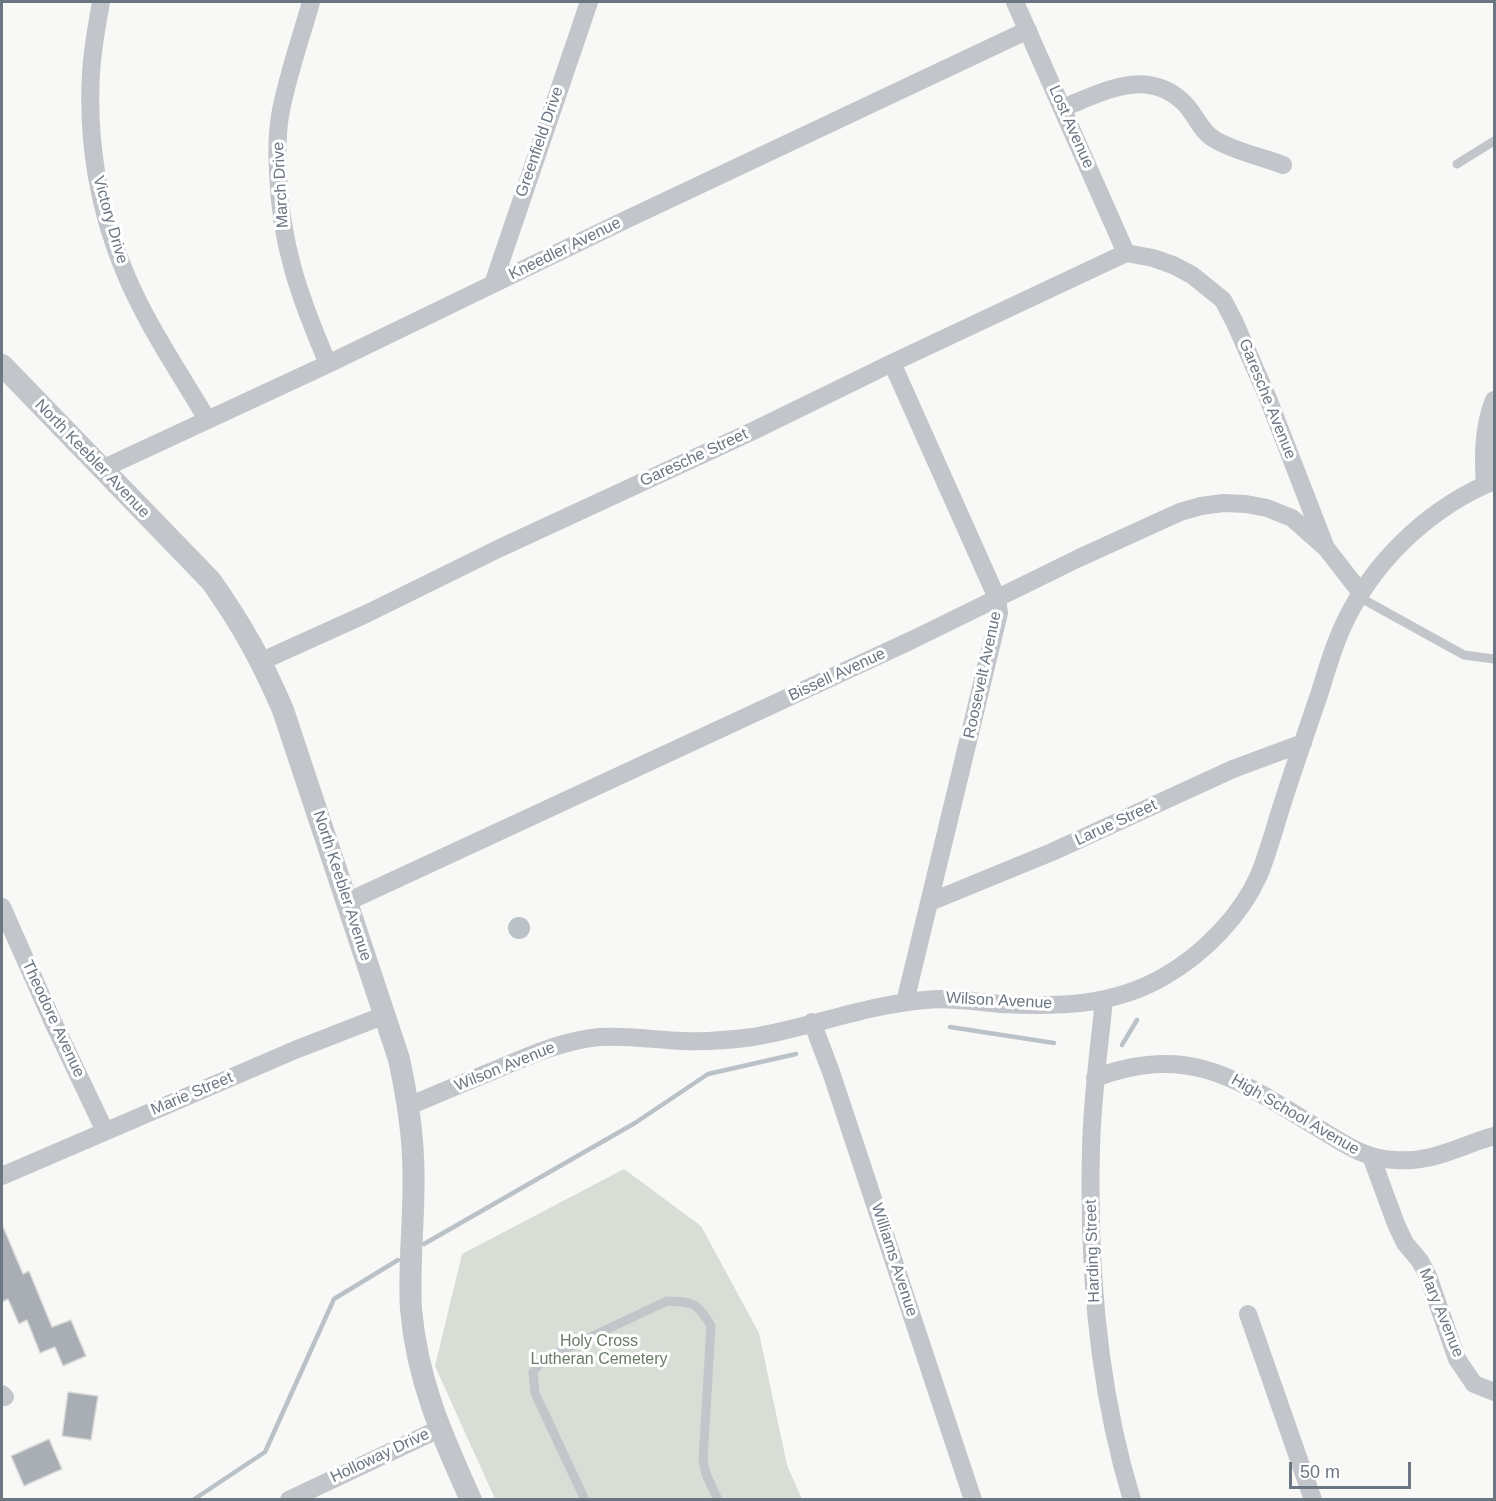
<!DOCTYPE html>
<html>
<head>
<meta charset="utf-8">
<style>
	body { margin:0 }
	#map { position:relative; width:1496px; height:1501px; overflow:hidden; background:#f8f8f6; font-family:Helvetica,sans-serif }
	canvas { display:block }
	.frame { position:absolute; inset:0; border:3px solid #6b7683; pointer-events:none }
	.scale { position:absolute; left:1289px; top:1462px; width:122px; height:27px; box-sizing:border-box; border:3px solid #6b7683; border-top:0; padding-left:8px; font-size:18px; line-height:21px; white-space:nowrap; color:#6b7683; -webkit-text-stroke:4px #fff; paint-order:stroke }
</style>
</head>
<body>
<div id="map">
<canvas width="1496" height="1501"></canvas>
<div class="frame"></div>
<div class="scale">50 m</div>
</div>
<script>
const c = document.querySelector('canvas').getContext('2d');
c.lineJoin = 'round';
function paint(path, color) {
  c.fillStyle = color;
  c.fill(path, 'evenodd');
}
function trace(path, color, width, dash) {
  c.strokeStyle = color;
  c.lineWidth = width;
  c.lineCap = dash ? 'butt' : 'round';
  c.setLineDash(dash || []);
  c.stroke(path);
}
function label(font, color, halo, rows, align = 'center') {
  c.font = font + ' Helvetica,sans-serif';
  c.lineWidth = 6;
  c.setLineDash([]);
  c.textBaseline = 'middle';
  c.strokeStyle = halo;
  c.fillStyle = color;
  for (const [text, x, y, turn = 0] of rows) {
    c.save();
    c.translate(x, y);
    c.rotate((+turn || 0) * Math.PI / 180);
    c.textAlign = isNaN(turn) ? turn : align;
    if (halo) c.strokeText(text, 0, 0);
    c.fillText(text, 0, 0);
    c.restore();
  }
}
const green = new Path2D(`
	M624 1169 701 1226 759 1333 787 1465 802 1499H495L435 1366 462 1254Z`);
const water = new Path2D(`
	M508 928a11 11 0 1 1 22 0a11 11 0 1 1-22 0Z`);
const stream = new Path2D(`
	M950 1027 1054 1043
	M1122 1045 1137 1020
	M424 1244 635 1123 708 1074 796 1054
	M193 1500 265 1452 334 1299 398 1260`);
const building = new Path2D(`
	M2 1224 23 1274 29 1271 52 1327 71 1320 86 1356 63 1366 55 1347 40 1353 27 1320 19 1324 8 1299 2 1302Z
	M68 1392 98 1396 91 1440 62 1436Z
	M49 1439 62 1469 24 1486 11 1456Z`);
const service = new Path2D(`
	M1457 164 1494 141
	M1359 597 1464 655 1494 659
	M585 1500 535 1393 533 1372 544 1359 667 1301C694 1302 697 1302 711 1326L703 1460 706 1474 718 1500`);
const minor = new Path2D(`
	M101 2C97 25 92 50 91 74 87 142 99 212 126 275 147 325 179 372 207 419
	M311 2C301 38 286 80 280 116 277 134 277 153 278 171 280 244 300 298 328 364
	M1015 2 1126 253
	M1062 108C1102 93 1144 67 1182 101 1195 112 1199 130 1214 139 1233 151 1262 157 1283 165
	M1126 253 1153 258 1173 265 1192 275 1223 300 1235 323 1267 396 1326 548 1361 593
	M493 284 589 2
	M892 363 997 598 999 613 905 1002
	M102 469 328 364 619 223 1028 30
	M1485 485C1483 457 1483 427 1494 400
	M262 661 366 614 500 548 755 430 892 363 1126 253
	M347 902 912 640 1079 558 1180 512 1201 506 1223 503 1246 504 1267 508 1292 518 1326 548
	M930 902 1052 852 1233 769 1303 743
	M2 907 52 1020 105 1131
	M1104 1000C1099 1050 1092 1099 1091 1149 1088 1267 1097 1386 1132 1500
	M812 1022 831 1072 973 1500
	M1095 1078C1193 1041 1242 1083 1323 1131 1346 1145 1366 1159 1394 1160 1433 1163 1459 1146 1494 1136
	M409 1106C437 1094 465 1082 493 1071 528 1056 561 1041 599 1037 628 1035 655 1040 683 1041 707 1042 730 1040 753 1037 811 1027 866 1005 925 1000 951 997 975 1002 1001 1004 1059 1007 1114 1006 1165 976 1203 954 1241 916 1259 875 1268 853 1274 830 1281 808 1293 770 1306 733 1319 695 1328 666 1336 637 1351 610 1382 553 1435 505 1494 481
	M1371 1156 1396 1224 1405 1243 1420 1261 1428 1276 1457 1359 1474 1384 1494 1392
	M2 1176 295 1050 385 1015
	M1248 1314 1313 1500
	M2 1394 5 1397
	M289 1500 439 1429`);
const tertiary = new Path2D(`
	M2 365 211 581C242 625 262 661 283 710L399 1059C406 1092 412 1124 413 1158 416 1208 408 1259 411 1309 417 1380 442 1436 471 1500`);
const streetNames = [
	["Lost Avenue",1071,127,66],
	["Greenfield Drive",540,142,-71],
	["March Drive",281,185,-93],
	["Victory Drive",110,220,74],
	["Kneedler Avenue",565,249,-26],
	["Garesche Avenue",1267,399,68],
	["Garesche Street",694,458,-25],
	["North Keebler Avenue",92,459,46],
	["Bissell Avenue",837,675,-25],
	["Roosevelt Avenue",983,675,-78],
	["Larue Street",1116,823,-25],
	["North Keebler Avenue",342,886,72],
	["Wilson Avenue",999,1001,3],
	["Theodore Avenue",53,1019,65],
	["Wilson Avenue",505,1067,-22],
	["Marie Street",192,1094,-23],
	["High School Avenue",1295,1115,30],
	["Harding Street",1093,1251,-92],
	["Williams Avenue",894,1260,72],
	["Mary Avenue",1441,1313,68],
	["Holloway Drive",380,1456,-25]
];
const parkNames = [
	["Holy Cross",599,1342],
	["Lutheran Cemetery",599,1360]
];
paint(green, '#d8ddd6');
paint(water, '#bac2c7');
trace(stream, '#bac2c7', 4.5);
paint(building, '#a8aeb4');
trace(building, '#dadad8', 1.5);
trace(service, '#c2c5c9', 9);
trace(minor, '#c2c5c9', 18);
trace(tertiary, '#c2c5c9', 22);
label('16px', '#6b7683', '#fff', streetNames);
label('16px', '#6b7b69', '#fff', parkNames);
</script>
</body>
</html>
